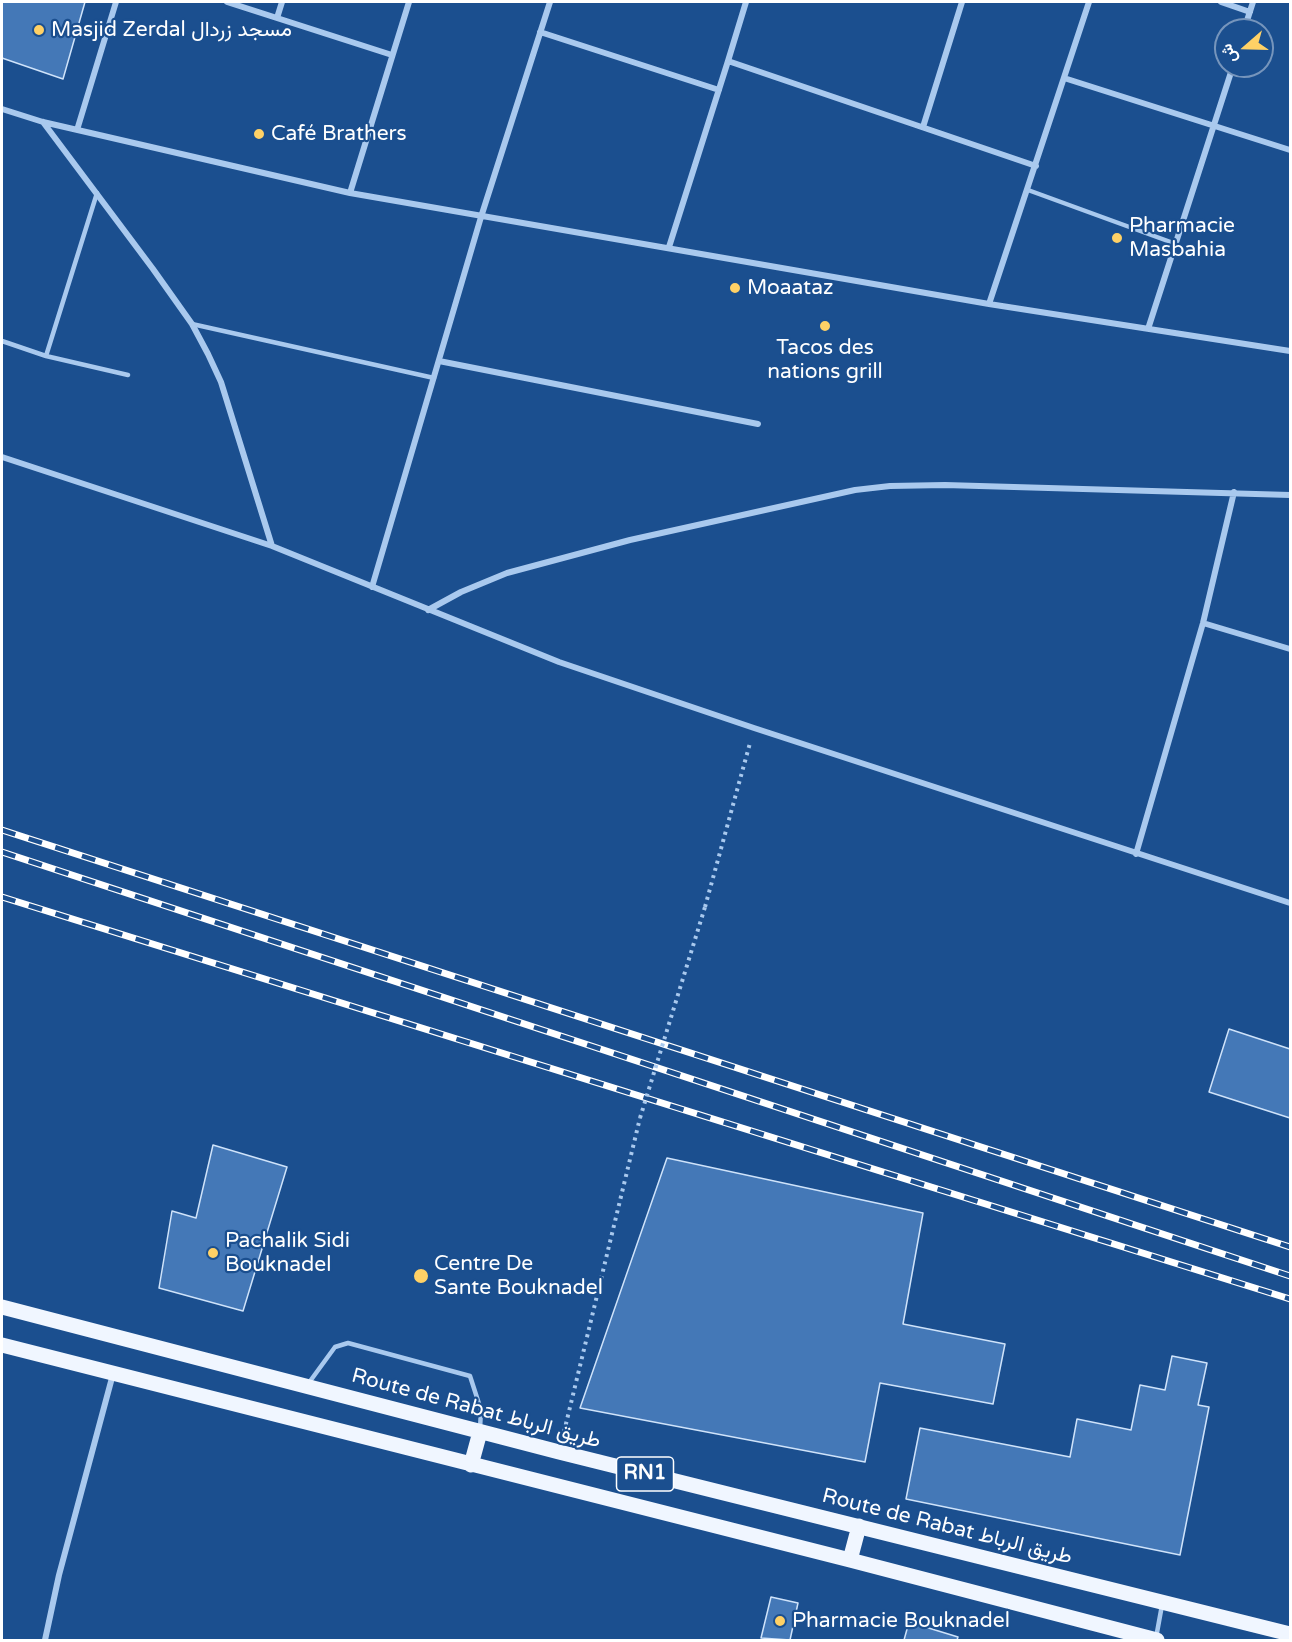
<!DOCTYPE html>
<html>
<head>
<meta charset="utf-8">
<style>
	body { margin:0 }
	#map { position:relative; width:1292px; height:1642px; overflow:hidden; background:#1b4f8f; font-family:"Varela Round",Vazirmatn,sans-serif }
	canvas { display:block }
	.frame { position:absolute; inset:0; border:3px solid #fff; pointer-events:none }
	.north { position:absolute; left:1214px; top:18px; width:60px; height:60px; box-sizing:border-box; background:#1b4f8f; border:2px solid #7695bc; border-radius:50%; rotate:250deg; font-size:16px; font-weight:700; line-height:24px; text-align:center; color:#fff }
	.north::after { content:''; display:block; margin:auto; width:21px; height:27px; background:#ffd166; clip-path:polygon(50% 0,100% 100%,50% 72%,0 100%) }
</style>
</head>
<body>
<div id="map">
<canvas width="1292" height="1642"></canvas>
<div class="frame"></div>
<div class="north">ش</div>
</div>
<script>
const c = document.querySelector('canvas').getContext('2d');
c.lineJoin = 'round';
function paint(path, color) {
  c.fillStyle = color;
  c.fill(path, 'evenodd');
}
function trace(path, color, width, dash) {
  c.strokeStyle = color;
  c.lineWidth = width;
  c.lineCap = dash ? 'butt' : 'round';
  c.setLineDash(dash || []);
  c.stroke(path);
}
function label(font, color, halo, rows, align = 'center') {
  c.font = font + ' "Varela Round",Vazirmatn,sans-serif';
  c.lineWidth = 4.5;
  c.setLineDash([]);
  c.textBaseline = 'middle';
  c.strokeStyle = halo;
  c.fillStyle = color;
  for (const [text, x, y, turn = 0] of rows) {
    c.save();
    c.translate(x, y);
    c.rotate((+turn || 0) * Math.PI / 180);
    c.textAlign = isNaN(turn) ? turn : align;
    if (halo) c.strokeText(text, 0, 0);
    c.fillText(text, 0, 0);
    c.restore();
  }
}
const building = new Path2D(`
	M2 2H85L63 79 2 58Z
	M1229 1029 1290 1049V1118L1209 1092Z
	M213 1145 287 1167 243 1311 159 1288 172 1211 196 1218Z
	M667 1158 923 1213 903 1324 1005 1344 993 1404 880 1383 865 1462 580 1408Z
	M1172 1356 1207 1363 1198 1405 1209 1407 1180 1555 906 1499 920 1428 1070 1457 1077 1419 1131 1430 1140 1385 1165 1390Z
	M771 1597 798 1603 790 1640 761 1638Z
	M909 1622 958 1637 957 1640H904Z`);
const path = new Path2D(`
	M705 907 750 743
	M564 1432 640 1118`);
const lane = new Path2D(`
	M1028 190 1176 244
	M192 324 434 378
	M2 341 46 356 128 375
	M46 356 97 193
	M308 1384 335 1347 348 1343 470 1376 481 1410 480 1429
	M1156 1638 1162 1605`);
const street = new Path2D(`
	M227 2 392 55
	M746 2 728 61 1036 166
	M1221 2 1250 12
	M277 18 282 2
	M1244 30 1253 2
	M540 32 719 90
	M1064 78 1290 150
	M2 109 43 122 350 193 989 304 1290 351
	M43 122 153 269 192 324 208 354 221 382 272 546 559 662 754 728 1290 903
	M923 127 962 2
	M77 130 116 2
	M350 193 409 2
	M669 247 728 61
	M989 304 1089 2
	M1148 329 1233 66
	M439 361 758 424
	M2 457 272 546
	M372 587 481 217 550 2
	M428 610 461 592 507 573 630 540 855 490 890 486 945 485 1290 495
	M1203 623 1290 649
	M1136 854 1203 623 1234 492
	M45 1640 59 1575 113 1374`);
const primary = new Path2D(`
	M2 1307 559 1452 1290 1634
	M2 1345 850 1560 1157 1640
	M471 1465 480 1432
	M850 1560 859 1526`);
const rail = new Path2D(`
	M2 830 1290 1247
	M2 852 1290 1276
	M2 897 1290 1299`);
const pathBridge = new Path2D(`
	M640 1118 705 907`);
const markers = [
	[39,30,6,"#ffd166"],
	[259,134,6,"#ffd166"],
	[1117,238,6,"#ffd166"],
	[735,288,6,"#ffd166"],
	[825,326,6,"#ffd166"],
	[213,1253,6,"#ffd166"],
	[421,1276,8,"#ffd166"],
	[780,1621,6,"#ffd166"]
];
const shields = [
	[645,1474,57]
];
const shieldNames = [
	["RN1",645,1474]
];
const poiNames = [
	["Masjid Zerdal مسجد زردال",51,30],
	["Café Brathers",271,134],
	["Pharmacie",1129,226],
	["Masbahia",1129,250],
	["Moaataz",747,288],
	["Tacos des",825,348,"center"],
	["nations grill",825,372,"center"],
	["Pachalik Sidi",225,1241],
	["Bouknadel",225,1265],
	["Centre De",434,1264],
	["Sante Bouknadel",434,1288],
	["Pharmacie Bouknadel",792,1621]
];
const streetNames = [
	["Route de Rabat طريق الرباط",476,1409,15],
	["Route de Rabat طريق الرباط",947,1527,14]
];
paint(building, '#4478b7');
trace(building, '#cfe3fa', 1.5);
trace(path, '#a9c9ee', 4, [3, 4.5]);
trace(lane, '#a9c9ee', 4.5);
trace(street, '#a9c9ee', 6);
trace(primary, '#f0f6ff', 15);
trace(rail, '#fff', 7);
trace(rail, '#1b4f8f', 4.5, [14]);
trace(pathBridge, '#a9c9ee', 4, [3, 4.5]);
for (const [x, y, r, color] of markers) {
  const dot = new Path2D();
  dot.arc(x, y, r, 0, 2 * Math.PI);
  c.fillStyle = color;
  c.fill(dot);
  trace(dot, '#1b4f8f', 2);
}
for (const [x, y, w] of shields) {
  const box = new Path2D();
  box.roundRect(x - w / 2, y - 17, w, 34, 4.5);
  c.fillStyle = '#1b4f8f';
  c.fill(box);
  trace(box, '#fff', 1.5);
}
label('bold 20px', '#fff', null, shieldNames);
label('21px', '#fff', '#1b4f8f', poiNames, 'left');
label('21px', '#fff', '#1b4f8f', streetNames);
</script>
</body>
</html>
